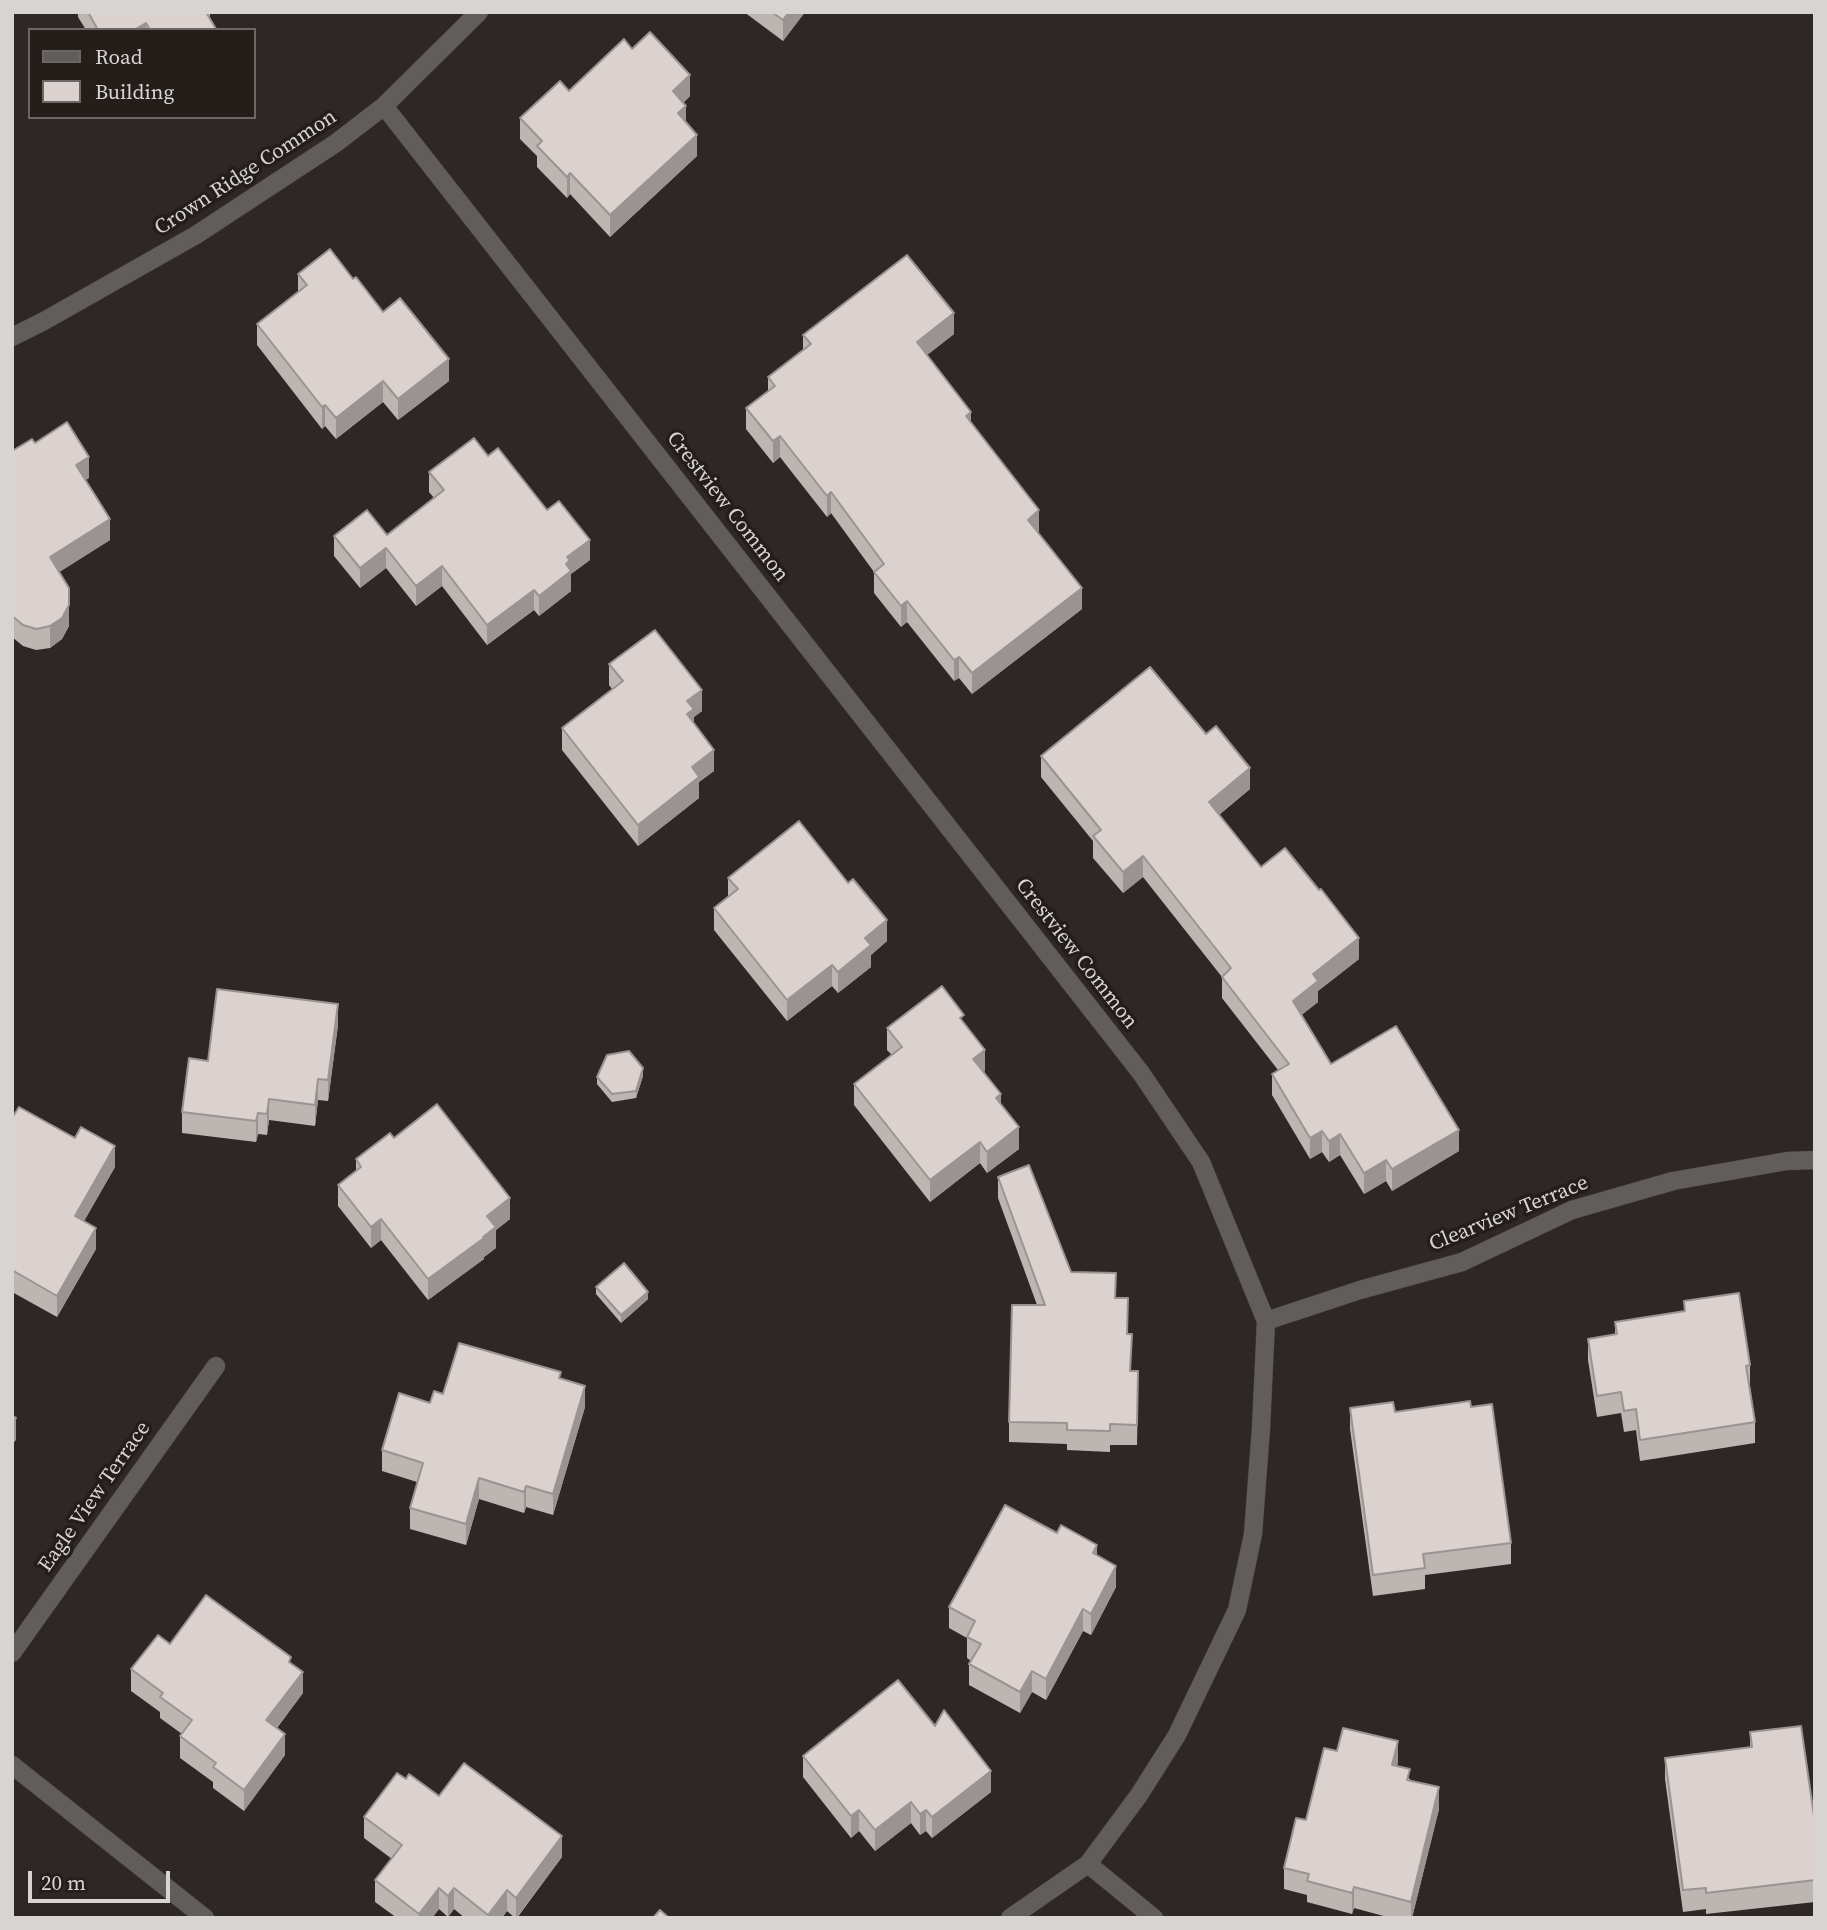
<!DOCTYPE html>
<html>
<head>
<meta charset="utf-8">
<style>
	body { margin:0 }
	#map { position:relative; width:1827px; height:1930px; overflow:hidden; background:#2e2725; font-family:"Source Serif 4",serif }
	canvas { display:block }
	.frame { position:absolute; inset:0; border:14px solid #d8d4d2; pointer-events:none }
	.legend { position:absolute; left:28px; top:28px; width:228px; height:91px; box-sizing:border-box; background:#241e1b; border:2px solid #6c6764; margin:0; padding:9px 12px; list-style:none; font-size:21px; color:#d8d4d2 }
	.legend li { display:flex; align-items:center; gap:14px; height:35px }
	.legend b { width:35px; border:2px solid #6c6764 }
	.scale { position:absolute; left:28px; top:1871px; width:142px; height:32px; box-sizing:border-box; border:4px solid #d8d4d2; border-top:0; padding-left:9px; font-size:21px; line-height:24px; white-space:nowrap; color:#d8d4d2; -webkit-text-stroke:5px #241e1b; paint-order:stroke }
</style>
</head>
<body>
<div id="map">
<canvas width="1827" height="1930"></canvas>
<div class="frame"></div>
<ul class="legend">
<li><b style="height:9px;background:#605d5c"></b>Road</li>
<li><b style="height:19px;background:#dbd2cf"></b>Building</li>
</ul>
<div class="scale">20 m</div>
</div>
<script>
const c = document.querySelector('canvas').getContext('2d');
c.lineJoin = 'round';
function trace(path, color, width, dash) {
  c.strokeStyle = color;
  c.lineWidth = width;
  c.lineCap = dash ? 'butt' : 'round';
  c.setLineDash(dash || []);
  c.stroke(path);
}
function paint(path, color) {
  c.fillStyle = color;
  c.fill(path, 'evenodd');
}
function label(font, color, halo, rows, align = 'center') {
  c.font = font + ' "Source Serif 4",serif';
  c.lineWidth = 7;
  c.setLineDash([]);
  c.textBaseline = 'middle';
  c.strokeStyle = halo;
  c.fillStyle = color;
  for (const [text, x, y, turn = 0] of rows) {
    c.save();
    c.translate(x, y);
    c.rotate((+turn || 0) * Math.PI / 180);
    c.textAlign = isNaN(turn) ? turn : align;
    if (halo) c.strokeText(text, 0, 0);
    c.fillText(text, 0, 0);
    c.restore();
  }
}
const minor = new Path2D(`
	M384 106 1141 1073 1201 1162 1266 1321 1261 1428 1253 1534 1237 1610 1177 1735 1139 1795 1088 1864 1010 1918
	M12 337 44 321 196 235 336 143 384 106 479 12
	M1266 1321 1360 1290 1462 1262 1572 1210 1673 1181 1787 1161 1815 1160
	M12 1653 216 1366
	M12 1765 205 1918
	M1088 1864 1154 1918`);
const wall = new Path2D(`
	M78 12H210V19L216 30H86L78 17Z
	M744 12H805L783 41Z
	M632 49 690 96 683 103 686 123 697 156 610 237 570 194 567 198 537 167V156L520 139V118L569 91Z
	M298 274 353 279 383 312 449 381 398 420 383 402 336 439 325 426 322 429 257 345V324L298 292Z
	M954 334 927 355 1039 531 1038 533 1082 609 972 694 959 678 954 681 907 622 901 627 874 593V572L831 513 827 517 780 457 773 463 746 429V408L768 392V377L803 350V335Z
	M35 443 89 478 85 480 110 540 59 572 69 626 62 639 50 648 36 650 23 646 12 637V451Z
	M488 456 547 510 590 560 571 574V591L539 616 534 610 487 645 442 586 416 606 386 568 360 588 334 556V536L387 535 434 498 429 492V472Z
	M609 664 702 711 694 717V724L714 771 699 782V798L638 846 562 750V728L612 689 609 685Z
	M1041 756 1250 789 1219 815 1261 867 1359 959 1318 991V1002L1301 1015 1331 1064 1459 1151 1392 1191 1386 1181 1364 1194 1340 1155 1329 1162 1322 1152 1310 1159 1272 1095V1074L1278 1070 1222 998V977L1143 877 1123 893 1093 858V841L1041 777Z
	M728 878 887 941 871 955V967L838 993 832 986 787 1021 714 930V908L728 897Z
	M964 1023 985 1071 983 1072 1001 1105 1019 1149 987 1173 980 1163 930 1202 854 1105V1084L892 1055 887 1050V1028Z
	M338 1025 328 1101 318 1100 315 1126 269 1120 267 1135 258 1134 256 1142 182 1133V1112L208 1061Z
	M643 1076 636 1098 612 1102 597 1084V1077Z
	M12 1118 115 1167 84 1221 96 1249 57 1317 12 1292Z
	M394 1138 510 1219 496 1230V1248L484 1257V1259L428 1300 381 1240 371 1248 338 1206V1185L356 1172V1159Z
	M998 1177 1071 1272 1115 1298 1128 1334 1131 1371 1138 1392 1137 1445H1110V1452L1067 1450V1444L1009 1442V1422L1037 1305 998 1198Z
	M596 1287 648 1299 621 1323 596 1294Z
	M1684 1301 1750 1365V1386L1755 1422V1443L1640 1461 1636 1430 1624 1432 1621 1413 1597 1417 1588 1360V1339L1615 1335V1322L1684 1312Z
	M561 1379 585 1407 553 1515 526 1507 524 1513 479 1499 466 1545 410 1529V1508L417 1482 382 1471V1450L430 1403 443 1394Z
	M1471 1407 1511 1543V1564L1425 1575V1589L1373 1596 1350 1429V1408L1395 1412Z
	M1097 1556 1116 1587 1091 1635 1083 1631 1046 1700 1032 1692 1020 1713 969 1685V1664L971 1661 967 1658V1638L949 1628V1607Z
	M170 1644 291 1663 303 1693 277 1728 285 1755 244 1811 213 1788V1782L180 1758V1736L182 1734 160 1718V1712L131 1691V1669Z
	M935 1726 991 1792 932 1838 926 1831 920 1835 911 1823 875 1851 859 1831 851 1838 803 1777V1756Z
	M1750 1732 1815 1823V1902L1706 1914V1909L1683 1912 1665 1779V1758L1750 1747Z
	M1398 1762 1397 1766 1439 1809 1412 1918H1391L1354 1908 1352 1914 1307 1902V1895L1284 1889V1868L1306 1820Z
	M406 1779 562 1857 517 1918H515L507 1911 502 1918H465L454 1909 448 1917 439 1909 432 1918H397L375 1902V1880L392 1859 364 1838V1817Z`);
const shadedWall = new Path2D(`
	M789 12H805L783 41V20Z
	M146 23V30H134Z
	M690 75V96L673 113V91Z
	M686 106V127L678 113Z
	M697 135V156L610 237V215Z
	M570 173V194L567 198V177Z
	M954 313V334L917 363V342Z
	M449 359V381L398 420V399Z
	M383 381V402L336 439V418Z
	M325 405V426L322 429V407Z
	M971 412V433L966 416Z
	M780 436V457L773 463V441Z
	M89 457V478L76 486V465Z
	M831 492V513L827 517V496Z
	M1039 510V531L1028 541V520Z
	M110 519V540L50 578V557Z
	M590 540V560L571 574V591L539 616V596L566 564 567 557Z
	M386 548V568L360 588V568Z
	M442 566V586L416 606V586Z
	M69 588V626L62 639 50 648V626Z
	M1082 588V609L972 694V673Z
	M534 590V610L487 645V625Z
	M907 601V622L901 627V606Z
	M959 657V678L954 681V660Z
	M702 690V711L694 717V730L687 736V701Z
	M714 750V771L699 782V798L638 846V825L692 767Z
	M1250 768V789L1209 823V802Z
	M1143 856V877L1123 893V872Z
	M887 920V941L871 955V967L838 993V972L865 938Z
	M1359 938V959L1318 991V1002L1293 1022V1001L1313 974Z
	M832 965V986L787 1021V1000Z
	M338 1004V1025L328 1101V1080Z
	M985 1050V1071L973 1080V1059Z
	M643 1068V1076L636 1098V1091Z
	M318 1079V1100L315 1126V1105Z
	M1001 1094V1115L996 1098Z
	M269 1099V1120L267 1135V1114Z
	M258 1113V1134L256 1142V1121Z
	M1019 1127V1149L987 1173V1152Z
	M1459 1130V1151L1392 1191V1169Z
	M1322 1131V1152L1310 1159V1138Z
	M1340 1134V1155L1329 1162V1141Z
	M980 1142V1163L930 1202V1180Z
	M115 1146V1167L75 1237V1216Z
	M1386 1160V1181L1364 1194V1173Z
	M510 1198V1219L496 1230V1248L484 1257V1259L428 1300V1279L487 1216Z
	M381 1219V1240L371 1248V1227Z
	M96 1228V1249L57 1317V1296Z
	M648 1292V1299L621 1323V1315Z
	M585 1386V1407L553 1515V1494Z
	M16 1418V1440L12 1445V1424Z
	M479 1478V1499L466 1545V1524Z
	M526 1486V1507L524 1513V1492Z
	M1097 1545V1566L1093 1553Z
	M1116 1566V1587L1091 1635V1614Z
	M1083 1609V1631L1046 1700V1679Z
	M1032 1671V1692L1020 1713V1692Z
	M303 1672V1693L266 1741V1720Z
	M285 1734V1755L244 1811V1790Z
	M1398 1741V1762L1392 1786V1765Z
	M991 1771V1792L932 1838V1817Z
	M1439 1787V1809L1412 1918H1411V1902Z
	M911 1802V1823L875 1851V1830Z
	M859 1810V1831L851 1838V1816Z
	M926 1810V1831L920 1835V1814Z
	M562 1836V1857L516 1918V1898Z
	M1354 1887V1908L1352 1914V1893Z
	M439 1888V1909L432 1918H419V1914Z
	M454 1888V1909L448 1917V1896Z
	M507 1890V1911L502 1918H488V1915Z`);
const building = new Path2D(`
	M88 12H206L216 29 214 30H150L146 23 134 30H98Z
	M772 12H789L783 20Z
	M650 32 690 75 673 91 686 106 678 113 697 135 610 215 570 173 567 177 537 146 542 141 520 118 560 81 569 91 624 39 632 49Z
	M330 249 353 279 356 277 383 312 400 298 449 359 398 399 383 381 336 418 325 405 322 407 257 324 307 285 298 274Z
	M907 255 954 313 917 342 971 412 966 416 1039 510 1028 520 1082 588 972 673 959 657 954 660 907 601 901 606 874 572 884 564 831 492 827 496 780 436 773 441 746 408 775 386 768 377 811 344 803 335Z
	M67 422 89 457 76 465 110 519 50 557 69 588V605L62 618 50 626 36 629 23 625 12 616V451L32 439 35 443Z
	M474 438 488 456 498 448 547 510 559 501 590 540 567 557 570 560 566 564 571 571 539 596 534 590 487 625 442 566 416 586 386 548 360 568 334 536 367 510 387 535 444 490 429 472Z
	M655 630 702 690 687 701 694 709 687 714 714 750 692 767 699 777 638 825 562 728 623 681 609 664Z
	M1150 667 1206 734 1216 726 1250 768 1209 802 1261 867 1285 848 1319 890 1321 889 1359 938 1313 974 1318 981 1293 1001 1331 1064 1396 1026 1459 1130 1392 1169 1386 1160 1364 1173 1340 1134 1329 1141 1322 1131 1310 1138 1272 1074 1289 1064 1222 977 1231 968 1143 856 1123 872 1093 836 1101 830 1041 756Z
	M799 821 848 883 853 879 887 920 865 938 871 945 838 972 832 965 787 1000 714 908 738 889 728 878Z
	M942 986 964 1015 960 1018 985 1050 973 1059 1001 1094 996 1098 1019 1127 987 1152 980 1142 930 1180 854 1084 902 1047 887 1028Z
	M217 989 338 1004 328 1080 318 1079 315 1105 269 1099 267 1114 258 1113 256 1121 182 1112 189 1058 208 1061Z
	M629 1051 643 1068 636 1091 612 1094 597 1077 607 1055Z
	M437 1104 510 1198 487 1216 496 1227 483 1237 484 1238 428 1279 381 1219 371 1227 338 1185 361 1167 356 1159 390 1133 394 1138Z
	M19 1107 75 1138 81 1127 115 1146 75 1216 96 1228 57 1296 12 1270V1118Z
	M1029 1165 1071 1272 1116 1273 1115 1298H1128L1127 1334H1132L1130 1371H1138L1137 1425 1110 1424V1431L1067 1430V1423L1009 1422 1012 1305H1045L998 1177Z
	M624 1263 648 1292 621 1315 596 1287Z
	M1739 1293 1750 1365 1746 1366 1755 1422 1640 1440 1636 1409 1624 1411 1621 1392 1597 1396 1588 1339 1617 1334 1615 1322 1685 1311 1684 1301Z
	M459 1343 561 1372 559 1378 585 1386 553 1494 526 1486 524 1492 479 1478 466 1524 410 1508 423 1463 382 1450 399 1393 430 1403 434 1391 443 1394Z
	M1470 1401 1471 1407 1492 1404 1511 1543 1423 1554 1425 1568 1373 1575 1350 1408 1393 1402 1395 1412Z
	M12 1416 16 1418 12 1424Z
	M1005 1505 1057 1533 1061 1525 1097 1545 1093 1553 1116 1566 1091 1614 1083 1609 1046 1679 1032 1671 1020 1692 969 1664 981 1644 967 1637 975 1621 949 1607Z
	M206 1595 291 1657 289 1662 303 1672 266 1720 285 1734 244 1790 213 1767 216 1763 180 1736 192 1720 160 1697 163 1693 131 1669 158 1635 170 1644Z
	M898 1680 935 1726 944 1710 991 1771 932 1817 926 1810 920 1814 911 1802 875 1830 859 1810 851 1816 803 1756Z
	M1801 1726 1815 1823V1880L1706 1893V1888L1683 1890 1665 1758 1752 1747 1750 1732Z
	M1343 1728 1398 1741 1392 1765 1410 1769 1407 1780 1439 1787 1411 1902 1354 1887 1352 1893 1307 1881 1309 1874 1284 1868 1296 1818 1306 1820 1324 1748 1337 1751Z
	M464 1763 562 1836 516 1898 507 1890 488 1915 454 1888 448 1896 439 1888 419 1914 375 1880 402 1845 364 1817 397 1773 406 1779 409 1774 439 1796Z
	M660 1910 669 1918H653Z`);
const streetNames = [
	["Crown Ridge Common",246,173,-33],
	["Crestview Common",727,507,52],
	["Crestview Common",1076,954,52],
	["Clearview Terrace",1509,1214,-22],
	["Eagle View Terrace",95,1497,-55]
];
trace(minor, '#494341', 19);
trace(minor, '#605d5c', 18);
paint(wall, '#bcb5b2');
paint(shadedWall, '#999391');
paint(building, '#dbd2cf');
trace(building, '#999391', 2);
label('21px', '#d8d4d2', '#241e1b', streetNames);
</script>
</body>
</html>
